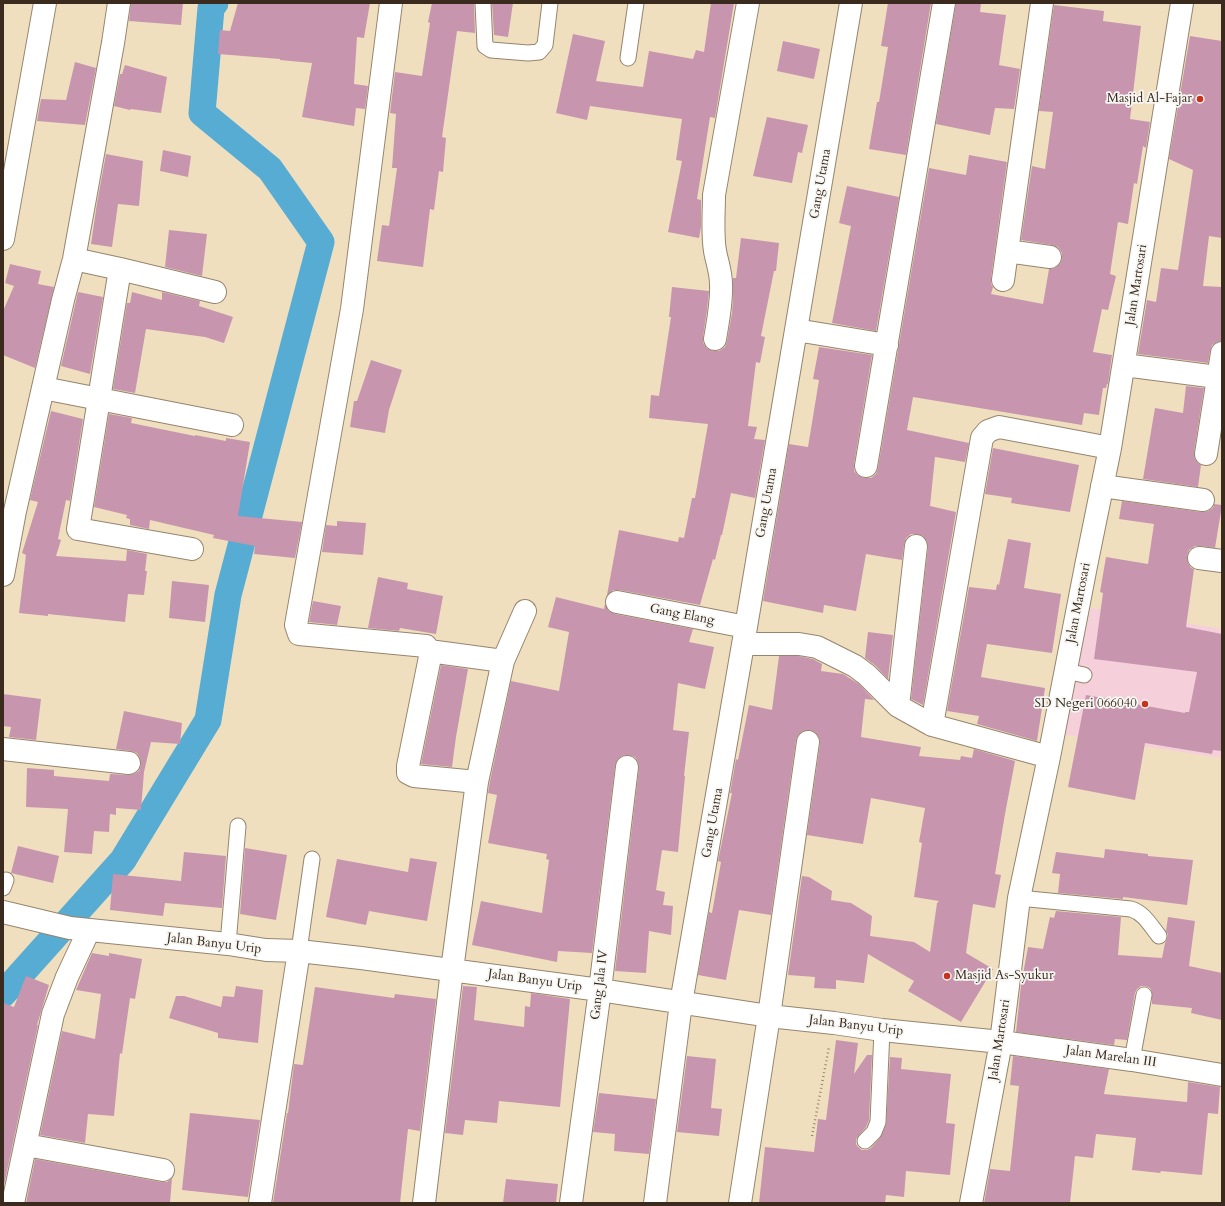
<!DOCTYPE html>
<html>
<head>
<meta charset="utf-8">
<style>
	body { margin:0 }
	#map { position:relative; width:1225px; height:1206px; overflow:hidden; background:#f0dfbf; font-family:Cardo,serif }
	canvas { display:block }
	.frame { position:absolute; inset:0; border:4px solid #3b2a1e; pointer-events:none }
</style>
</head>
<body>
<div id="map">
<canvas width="1225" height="1206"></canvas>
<div class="frame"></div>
</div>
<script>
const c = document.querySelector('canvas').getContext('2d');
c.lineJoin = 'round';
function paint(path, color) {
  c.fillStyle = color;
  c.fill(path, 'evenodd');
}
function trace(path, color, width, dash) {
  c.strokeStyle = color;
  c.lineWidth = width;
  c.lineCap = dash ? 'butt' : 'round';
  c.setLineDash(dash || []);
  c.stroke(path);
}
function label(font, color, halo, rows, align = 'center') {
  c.font = font + ' Cardo,serif';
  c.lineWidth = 3.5;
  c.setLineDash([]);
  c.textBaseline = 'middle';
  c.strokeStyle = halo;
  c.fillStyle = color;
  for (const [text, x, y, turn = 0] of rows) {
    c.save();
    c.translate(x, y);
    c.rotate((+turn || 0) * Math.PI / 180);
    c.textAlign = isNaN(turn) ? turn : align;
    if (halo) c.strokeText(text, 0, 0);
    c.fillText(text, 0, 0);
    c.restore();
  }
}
const built = new Path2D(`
	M1091 608 1222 629V758L1061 734Z`);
const canal = new Path2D(`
	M3 994 123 860 208 720 228 595 321 242 270 169 202 113 211 8 215 3`);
const building = new Path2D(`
	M131 3H183L181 25 129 21Z
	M238 3H370L364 38 357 37 354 84 368 86 365 109 356 108 354 126 302 117 312 63 280 60V59L218 54 220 30 230 31Z
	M432 3H474L475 33 457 31 442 137 446 138 443 172 439 171 434 210 430 209 423 267 377 261 382 225 389 226 397 168H392L396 114 390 113 395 72 422 76 430 23 428 22Z
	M492 3H513L508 37 494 35Z
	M711 3H734L715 118 710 117 697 199 701 200V227L699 238 668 232 682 161 676 160 682 119 590 106 587 120 556 113 573 34 605 41 596 81 643 87 649 51 693 59 696 50 704 52Z
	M888 3H931L906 155 869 149 877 102H879L888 47 881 46Z
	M956 3H981L980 12 1006 15 999 65 1020 69 1014 109 995 108 990 135 936 124Z
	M1054 5 1104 11 1103 21 1141 26 1130 119 1150 122 1146 148 1143 146 1137 184 1134 183 1128 224 1118 222 1110 274 1116 276 1108 310 1102 309 1093 352 1112 355 1108 384H1107L1106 388H1103L1099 415 1084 413 1082 425 913 397 907 430 969 443 965 462 935 457 930 506 956 512 923 705 911 699 928 547 927 541 923 536 918 534H911L906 538 904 545 902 560 866 554 856 611 824 605 823 613 763 601 789 444 808 447 819 380 813 379 819 347 872 355 854 464V471L858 475 864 478H871L876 474 878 468 929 168 966 175 969 155 1007 162 991 278V284L993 287 991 294 1043 304 1049 269 1055 268 1060 264 1062 259V253L1058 247 1052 245 1021 240 1032 166 1045 169 1053 112 1039 111Z
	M1190 36 1222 41V238L1209 236 1203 286 1222 287V341L1217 342 1212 345 1210 351 1208 363 1138 354 1147 300 1156 302 1161 268 1178 270 1193 170 1169 159Z
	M783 41 820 49 814 79 777 71Z
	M75 62 96 68 85 125 37 121 41 99 66 100Z
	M125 65 167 77 161 113 131 109 130 110 114 106 120 74H122Z
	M767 117 808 125 802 153 798 152 792 183 753 176Z
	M163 150 191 156 188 177 160 171Z
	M106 154 143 161 139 206 118 204 112 247 91 244 97 203Z
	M847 186 899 197 876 331 832 323 851 226 839 223Z
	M169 230 207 234 202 276 165 267Z
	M741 238 779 243 776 271H774L761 336 765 337 760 363 756 362 748 426 757 427 754 439 765 440 755 498 731 493 722 535H721L715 560 713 559 700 605 619 590H613L607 595 619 530 678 542 679 537 684 538 692 498H695L708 424 649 418 651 395 659 396 671 317H669L672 287 709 291 707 310 703 337V343L707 348 713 351H719L725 347 727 341 732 313 733 298V278H736Z
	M10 264 41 271 38 284 54 287 35 368 3 355V311L14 286 5 283Z
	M78 292 103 297 90 374 61 366Z
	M132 292 162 300V292L200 301 199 306 233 317 224 343 205 337 146 329 135 393 113 389 127 303H130Z
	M371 360 402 370 389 410 385 433 350 427 354 401H357Z
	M1186 386 1204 388 1194 452 1195 459 1198 463 1201 465 1198 487 1143 479 1155 408 1183 413Z
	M51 411 83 419 70 501 66 500 58 539 61 540 56 556 126 561 127 550 147 554 145 571H147L144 595 128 594 125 622 48 614V616L19 613 26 555 22 553 38 502 30 500Z
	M109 414 132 418 131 423 195 436V435L226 441V438L250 442 238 516 302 522 295 558 254 554 255 546 213 538 214 535 150 520 149 529 130 525V519L126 518 127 515 94 507Z
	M993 448 1079 465 1070 512 1011 503 1012 498 985 494Z
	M1122 501 1201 512 1208 511 1213 508 1214 504 1222 505 1215 548 1201 546H1195L1189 550 1187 556 1188 563 1191 568 1194 569 1186 627 1222 634V751L1213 750 1212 754 1145 743 1135 800 1068 787 1086 695 1185 713V712H1189L1197 672 1094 659 1103 593 1100 592 1106 557 1148 564 1154 524 1119 519Z
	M337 521 366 523 363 555 322 552 326 525 337 526Z
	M1008 539 1031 543 1024 588 1061 594 1052 653 987 644 981 677 1045 688 1037 741 977 724 979 716 947 711 969 587 996 590 997 584 999 585Z
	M378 577 408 583 407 589 443 596 436 634 400 628 399 631 368 628Z
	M172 581 209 585 205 622 169 618Z
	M556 597 604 609 605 604 609 611 615 614 693 629 689 642 714 647 705 689 678 683 673 730 689 732 684 776H685L678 852 662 850 656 890 665 892 663 905 673 906 671 935 649 931 646 973 615 971 639 768 638 762 635 757 629 755 622 756 617 760 615 766 592 953 558 951 557 962 472 945 481 901 542 913 549 860 546 859 547 854 488 843 497 795 488 793 490 781 511 681 559 691 569 632 548 627Z
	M313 601 341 606 337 625 309 622Z
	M868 632 893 635 888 679 876 666 865 658Z
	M779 656H798L813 659 822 664 821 671 843 674 859 684 874 700 865 699 861 737 921 747 919 756 960 760 961 756 972 758 974 749 1015 761 1005 814 995 874 1001 875 995 908 973 904 966 953 993 969 961 1022 908 991 914 981 868 954 864 983 836 980V989L814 988 815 977 788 975 802 876 809 877 832 891 831 900 851 903 872 916 870 936 914 942 930 952 937 903 939 901 914 897 922 843 919 842 925 808 871 798 863 844 807 835 820 744 819 737 815 732 810 730 803 731 798 735 796 740 771 915 739 910 726 980 698 975 709 912 712 913 721 862 718 861 732 793H730L736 759 738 760 749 705 772 710Z
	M441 665 468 669 456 737 452 767 421 764Z
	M3 694 41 699 36 740 9 737 11 727 3 726Z
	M124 711 182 723 180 744 151 742 144 772 141 810 116 808V815L110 814 109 832 94 831 92 854 64 852 68 809 26 807 27 768 54 770V776L109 781 110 774 128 775 134 774 139 771 141 765 140 758 137 753 131 751 116 749Z
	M18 846 59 856 53 883 11 873Z
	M245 848 287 855 276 920 240 914Z
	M1105 849 1148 854V856L1193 860 1187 905 1123 897V899L1058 893 1060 874 1052 873 1056 852 1104 858Z
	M184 852 226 856 222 908 165 903 163 916 110 910 113 874 181 881Z
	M410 858 437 862 427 921 369 911 366 925 326 917 337 859 408 872Z
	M1056 911 1121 917 1118 955 1162 958 1165 943 1167 939 1168 934 1166 931 1168 917 1195 921 1189 966 1222 973V1020L1191 1013 1192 1008 1152 1004V992L1150 988 1145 986H1141L1137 989 1135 993 1127 1040 1115 1039 1114 1045 1016 1032 1021 985 1028 947 1043 949 1050 917 1054 918Z
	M92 953 109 956V953L142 959 135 999 130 998 122 1054 120 1053 114 1116 88 1114 85 1143 40 1135 62 1031 95 1039 101 994 76 990Z
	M26 976 49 985 37 1025H38L3 1190V1003L14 1007Z
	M236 986 263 990 258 1043 218 1038V1033L169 1018 176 996H184L221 1007 223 996 234 997Z
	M463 986 477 987 474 1020 524 1027 525 1006 530 1007 531 993 570 999 560 1107 499 1101 497 1123 465 1120 463 1135 445 1133Z
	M315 987 394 998 395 994 436 999 420 1131 408 1129 400 1203H273L287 1113H288L294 1064 303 1065Z
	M836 1040 858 1043 854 1074 867 1055H872L869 1120 866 1127 859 1135 856 1139V1144L858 1147 862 1150H867L871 1148 880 1138 886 1125 890 1057 902 1058 901 1069 951 1074 946 1123 955 1124 950 1175 906 1171 904 1197 886 1195 885 1203H759L765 1147 814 1152 818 1119 826 1120Z
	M687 1056 716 1059 711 1108 722 1109 719 1136 677 1132Z
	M1013 1056 1109 1069 1104 1094 1187 1102 1188 1082 1220 1087 1218 1114 1208 1113 1202 1175 1161 1171 1160 1173 1132 1170 1136 1138 1096 1134 1093 1158 1075 1156 1070 1203H984L990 1169 1010 1171 1019 1086 1010 1085Z
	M599 1093 656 1099 649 1154 614 1151 615 1134 593 1132Z
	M190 1113 260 1120 248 1197 182 1190Z
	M35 1159 161 1182H167L172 1178 170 1203H26Z
	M506 1179 558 1184 556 1203H503Z`);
const path = new Path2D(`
	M812 1136 829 1047`);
const service = new Path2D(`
	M483 3 485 46 491 50 528 53 539 52 545 45 550 3
	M628 58 636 3
	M1066 671 1084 675
	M3 888 6 880
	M1019 898 1131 909C1144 913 1150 925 1159 936
	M228 944 238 826
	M299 951 312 859
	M1132 1060 1144 995
	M865 1141 874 1132 878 1122 882 1030`);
const minor = new Path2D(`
	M391 3 352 309 296 625 299 634 426 646 429 651 430 657 408 766V773L414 776 477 782
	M3 239 45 3
	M1007 251 1050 257
	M74 259 120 269
	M1003 280 1042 3
	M796 330 887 345
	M715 339C718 321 722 302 721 284 721 272 717 262 715 251 712 233 714 212 714 195L748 3
	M1124 365 1217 377
	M43 388 232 425
	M1206 454 1222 353
	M866 466 944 3
	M1102 486 1203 500
	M192 549 78 529 120 269 215 292
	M1199 558 1222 561
	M3 575 15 511 63 300 74 259 113 43 119 3
	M617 602 746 627
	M743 644H799L817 647 855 666 867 675 898 706 932 725 982 438 988 431 999 427 1110 448
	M429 651 503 661
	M898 706 916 546
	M932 725 1049 757
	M3 749 129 763
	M3 912 70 928 228 944 266 950 299 951 361 958 600 990 769 1016 834 1023 882 1030 1001 1042 1132 1060 1222 1075
	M26 1145 163 1170
	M13 1203 53 1014 67 977 89 930
	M260 1203 299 951
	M424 1203 452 970 477 782 503 661 525 611
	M571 1203 600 990 627 767
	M655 1203 681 1003 746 627 851 3
	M740 1203 769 1016 808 742
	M971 1203 1001 1042 1019 898 1049 757 1086 566 1110 448 1182 3`);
const markers = [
	[1200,99,4,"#c8321e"],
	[1145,704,4,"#c8321e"],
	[947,976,4,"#c8321e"]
];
const poiNames = [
	["Masjid Al-Fajar",1192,99],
	["SD Negeri 066040",1137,704],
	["Masjid As-Syukur",955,976,"left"]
];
const streetNames = [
	["Gang Utama",821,184,-80],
	["Jalan Martosari",1137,285,-81],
	["Gang Utama",767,503,-80],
	["Jalan Martosari",1079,603,-79],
	["Gang Elang",682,615,11],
	["Gang Utama",713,823,-80],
	["Jalan Banyu Urip",214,944,7],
	["Jalan Banyu Urip",535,981,8],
	["Gang Jala IV",600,985,-83],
	["Jalan Banyu Urip",856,1026,7],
	["Jalan Martosari",1000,1040,-81],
	["Jalan Marelan III",1111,1057,8]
];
paint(built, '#f5cfda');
trace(canal, '#57acd3', 27);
paint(building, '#c796ae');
trace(service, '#96846e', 17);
trace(minor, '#96846e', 24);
trace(path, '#96846e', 2.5, [1, 3]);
trace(service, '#fff', 15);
trace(minor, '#fff', 22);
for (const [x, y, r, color] of markers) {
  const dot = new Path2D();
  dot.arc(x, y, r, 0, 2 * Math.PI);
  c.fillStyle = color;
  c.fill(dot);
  trace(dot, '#f6f6f2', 1.5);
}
label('13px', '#3b2a1e', '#f6f6f2', poiNames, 'right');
label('13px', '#3b2a1e', '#f6f6f2', streetNames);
</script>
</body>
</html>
